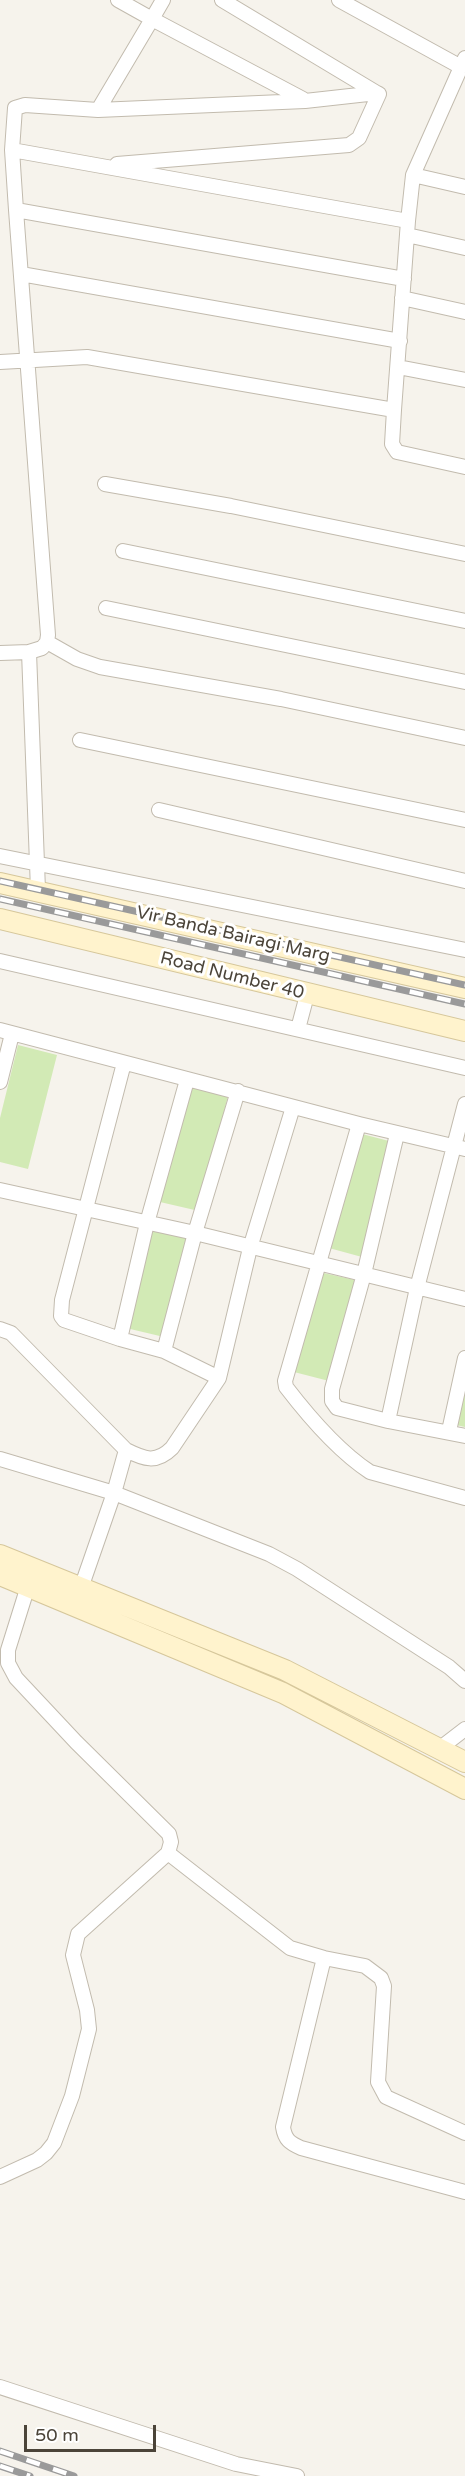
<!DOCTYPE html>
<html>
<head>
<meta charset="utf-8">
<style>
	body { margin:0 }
	#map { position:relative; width:465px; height:2476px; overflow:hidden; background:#f6f3ec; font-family:"Varela Round",sans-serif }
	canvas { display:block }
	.scale { position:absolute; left:24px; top:2425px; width:132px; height:27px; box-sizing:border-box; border:3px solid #4b4439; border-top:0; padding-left:8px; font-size:18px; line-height:21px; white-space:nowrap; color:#4b4439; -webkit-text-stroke:4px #fff; paint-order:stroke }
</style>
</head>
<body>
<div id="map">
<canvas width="465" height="2476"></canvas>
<div class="scale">50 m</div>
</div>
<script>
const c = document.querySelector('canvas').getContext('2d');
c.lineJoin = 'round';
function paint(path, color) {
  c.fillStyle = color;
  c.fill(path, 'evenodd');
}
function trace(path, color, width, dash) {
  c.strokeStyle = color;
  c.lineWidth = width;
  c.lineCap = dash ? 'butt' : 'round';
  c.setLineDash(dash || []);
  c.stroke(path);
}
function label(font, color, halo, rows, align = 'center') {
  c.font = font + ' "Varela Round",sans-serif';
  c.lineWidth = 6;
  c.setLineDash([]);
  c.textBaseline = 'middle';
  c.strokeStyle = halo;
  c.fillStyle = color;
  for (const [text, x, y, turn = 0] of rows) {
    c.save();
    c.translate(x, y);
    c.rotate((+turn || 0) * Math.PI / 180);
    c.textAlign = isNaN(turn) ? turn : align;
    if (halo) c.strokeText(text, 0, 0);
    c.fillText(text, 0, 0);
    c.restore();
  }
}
const green = new Path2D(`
	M18 1045 57 1055 28 1169 0 1162V1118Z
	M190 1087 228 1096 199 1211 160 1202Z
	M362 1134 389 1141 362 1257 329 1248Z
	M151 1227 189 1237 164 1337 126 1328Z
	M319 1272 355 1280 329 1381 294 1372Z
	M465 1389V1427L456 1425Z`);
const street = new Path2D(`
	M118 0 152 19 163 0
	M339 0 461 67 465 58
	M98 110 152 19 303 99
	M12 150 408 221
	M117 164 349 145 359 138 379 94 377 93
	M413 175 465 187
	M16 210 404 279
	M407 235 465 248
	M21 274 400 341
	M402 298 465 312
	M0 362 87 357 394 410 392 444 397 452 465 467
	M398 367 465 380
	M394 410 408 221 413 175 461 67
	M105 484 231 506 465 554
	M123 551 465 621
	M106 608 465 682
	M47 642 77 659 100 667 281 699 465 738
	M29 652 38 890
	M0 653 29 652 42 648 47 642 48 635 16 210 12 150 15 108 25 105 98 110 305 101 377 93 222 0
	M80 740 465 820
	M159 810 465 881
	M0 856 465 950
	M0 961 465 1068
	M298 1029 307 995
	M0 1030 359 1124 465 1149
	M124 1063 62 1300 61 1316 64 1320 120 1339 164 1351 219 1378 250 1248 293 1107
	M0 1082 12 1034
	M359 1124 285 1381 286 1387C309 1417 338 1451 370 1472L465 1498
	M397 1134 364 1274 332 1389V1401L337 1408 388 1421 465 1436
	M0 1190 195 1233 465 1299
	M0 1329 11 1333 126 1450C144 1459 156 1464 172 1448L219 1378
	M120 1339 147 1223 187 1080
	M164 1351 195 1233 238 1091
	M388 1421 417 1288 465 1104
	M449 1431 465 1358
	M0 1459 114 1493 269 1554 297 1569 449 1667 465 1681
	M81 1588 114 1493 126 1450
	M439 1749 465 1729
	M168 1853 290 1948 324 1958 365 1966 381 1978 384 1986 378 2082 386 2097 465 2133
	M324 1958 283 2127C285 2140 290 2143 301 2148L465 2192
	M0 2177 37 2160 46 2153 54 2143 72 2096 89 2029 87 2010 73 1955 78 1934 168 1853 171 1842 169 1834 76 1742 16 1678 8 1663V1650L28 1586
	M0 2387 236 2464 297 2476`);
const secondary = new Path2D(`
	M0 883 465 988
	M0 919 465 1031
	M0 1555 285 1670 465 1762
	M0 1575 283 1693 465 1789`);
const rail = new Path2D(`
	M0 881 465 985
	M0 899 465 1004
	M0 2451 74 2476
	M0 2466 30 2476`);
const streetNames = [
	["Vir Banda Bairagi Marg",233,935,13],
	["Road Number 40",232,976,14]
];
paint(green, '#d2eab5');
trace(street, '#c2bbae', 16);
trace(secondary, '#d6c79b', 22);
trace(street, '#fff', 14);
trace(secondary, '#fff3cd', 20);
trace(rail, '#9a9a9a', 7);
trace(rail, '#fff', 4.5, [14]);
label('18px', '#4b4439', '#fff', streetNames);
</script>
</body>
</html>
